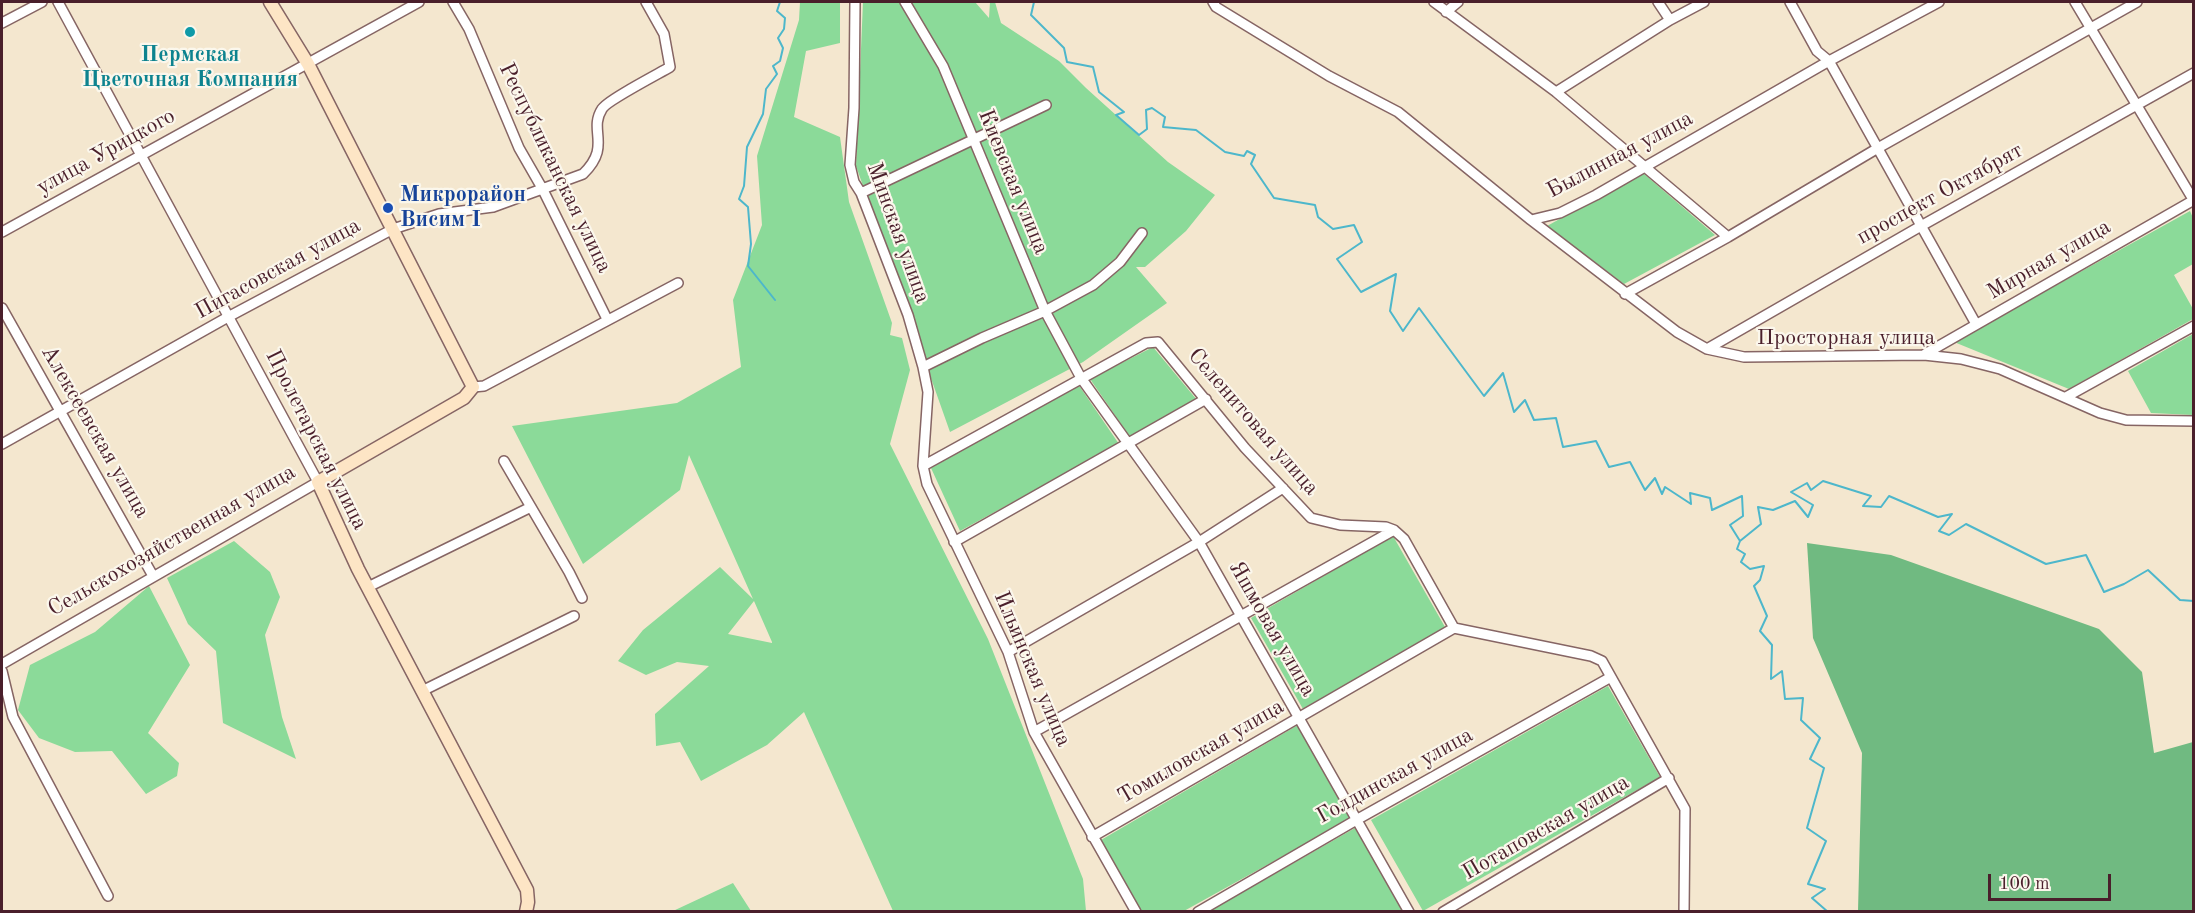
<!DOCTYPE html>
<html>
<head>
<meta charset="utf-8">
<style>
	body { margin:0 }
	#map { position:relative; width:2195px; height:913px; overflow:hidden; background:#f4e7cf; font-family:"Old Standard TT",serif }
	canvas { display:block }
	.frame { position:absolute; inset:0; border:3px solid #4a1f2b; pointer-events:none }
	.scale { position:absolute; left:1988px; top:874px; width:123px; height:27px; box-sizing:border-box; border:3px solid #4a1f2b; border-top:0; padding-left:8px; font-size:18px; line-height:21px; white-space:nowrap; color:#4a1f2b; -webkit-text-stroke:4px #fbf7ec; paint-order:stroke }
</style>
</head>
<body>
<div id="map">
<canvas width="2195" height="913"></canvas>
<div class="frame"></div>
<div class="scale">100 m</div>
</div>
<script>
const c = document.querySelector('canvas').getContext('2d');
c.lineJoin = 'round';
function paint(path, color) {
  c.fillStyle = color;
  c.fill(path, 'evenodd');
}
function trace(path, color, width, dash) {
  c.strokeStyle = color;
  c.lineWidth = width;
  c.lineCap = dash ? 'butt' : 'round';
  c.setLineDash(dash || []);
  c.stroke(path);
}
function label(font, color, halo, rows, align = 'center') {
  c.font = font + ' "Old Standard TT",serif';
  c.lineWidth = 4.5;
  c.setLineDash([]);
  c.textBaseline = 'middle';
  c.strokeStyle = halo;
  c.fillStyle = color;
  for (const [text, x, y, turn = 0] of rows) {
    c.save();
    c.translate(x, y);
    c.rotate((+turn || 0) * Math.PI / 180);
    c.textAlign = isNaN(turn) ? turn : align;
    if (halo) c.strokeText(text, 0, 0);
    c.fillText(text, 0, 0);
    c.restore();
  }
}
const green = new Path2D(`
	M800 2H840V43L806 51 794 117 840 137 849 202 892 323 890 335 902 338 910 370 890 444 988 639 1083 879 1086 911H893L804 712 767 745 701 781 680 742 656 746 655 714 709 666 677 662 646 675 618 661 643 630 720 567 753 599 689 455 680 490 583 564 512 426 677 403 741 367 733 300 762 225 757 156 799 20ZM754 601 772 642V643L728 634Z
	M863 2H975L989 18 990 2H995L1001 23 1059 61 1086 88 1168 162 1215 195 1186 231 1145 267H1136L1167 303 1083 362 950 432 856 166Z
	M1643 173 1715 235 1624 284 1547 226Z
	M2190 211 2193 218V264L2174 275 2193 309V319L2069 389 1954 342Z
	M2193 334V415L2151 413 2128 371Z
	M1153 347 1197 400 1130 437 1090 379Z
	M1078 384 1119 444 960 531 931 468Z
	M1393 536 1445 627 1303 709 1251 618Z
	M234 541 270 572 280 597 265 635 282 717 296 759 223 723 216 651 188 624 167 578Z
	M149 586 190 665 148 733 179 763 177 776 146 794 112 751 75 752 39 738 18 710 30 665 95 632Z
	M1608 686 1660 777 1423 911 1371 820Z
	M1298 725 1350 819 1184 911H1141L1101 840Z
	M1355 828 1403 911 1208 912Z
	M733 883 751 911H673Z`);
const forest = new Path2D(`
	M1807 543 1891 555 2099 629 2142 672 2154 753 2193 742V911H1858L1862 753 1813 638Z`);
const stream = new Path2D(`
	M1034 2 1031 15 1064 48 1067 62 1093 67 1099 92 1124 112 1116 115 1139 135 1147 129 1146 110 1152 108 1165 117 1163 127 1196 130 1225 152 1244 156 1247 151 1255 155 1251 164 1274 198 1315 205 1318 217 1333 229 1354 225 1362 242 1337 259 1361 292 1396 274 1390 311 1403 331 1419 308 1484 396 1503 373 1514 412 1525 400 1534 420 1556 418 1563 447 1596 441 1609 467 1630 462 1645 490 1655 478 1662 494 1665 487 1691 504 1690 493 1710 498 1712 510 1742 496 1743 516 1730 525 1740 541 1761 524 1758 507 1773 510 1795 501 1808 517 1813 505 1791 492 1807 483 1811 490 1823 481 1871 496 1863 506 1881 507 1889 496 1938 517 1952 514 1939 531 1949 535 1966 524 2046 564 2086 555 2104 592 2124 584 2148 570 2180 600 2194 601
	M775 300 748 266 751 244 748 207 739 199 744 186 747 147 763 114 766 89 777 74 773 66 780 61 783 48 778 38 784 29 785 18 777 11 780 2
	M1740 541 1737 549 1745 554 1741 562 1750 569 1764 566 1760 580 1754 586 1767 616 1760 631 1772 645 1771 679 1782 671 1785 699 1803 698 1801 720 1820 738 1810 759 1824 768 1807 828 1826 841 1808 884 1825 889 1812 898 1828 912`);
const street = new Path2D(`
	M453 2 469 29 519 148 542 188 607 319
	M855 2 854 108 850 165 854 182 861 193 908 315 923 367 928 392 923 466 927 484 1008 652 1034 732 1136 912
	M905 2 943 66 1045 311 1081 378 1199 542 1409 912
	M1213 2 1216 7 1329 76 1398 112 1531 220 1560 213 1596 195 1829 61 1939 2
	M1434 2 1556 92 1728 237
	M1658 2 1670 20
	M1790 2 1817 51 1829 61 1976 324
	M2075 2 2194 201
	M1446 12 1458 2
	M2 23 42 2
	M1556 92 1670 20 1704 2
	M861 193 1046 105
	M1531 220 1677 332 1707 349 1744 357 1924 355 1961 359 2000 369 2100 413 2126 420 2194 421
	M2 232 419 2
	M1625 294 1728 237 1878 148 2137 2
	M2 308 153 576
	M1707 349 1921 226 2194 73
	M1925 354 2194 200
	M923 367 982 338 1045 311 1093 285 1120 262 1142 233
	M473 387 484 386 678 283
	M2066 397 2194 326
	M2 444 228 317 393 229 439 214 493 207 583 174C612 146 588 131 602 109 606 101 658 74 670 67L664 34 646 2
	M504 461 569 572 582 598
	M923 466 1146 343 1158 342 1245 448 1311 518 1340 525 1386 527 1394 530 1404 539 1454 628 1591 656 1602 661 1685 809 1684 912
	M954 542 1206 399
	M368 587 531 507
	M1008 652 1199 542 1283 488
	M2 664 318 482 58 2
	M2 671 13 717 108 896
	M422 691 574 616
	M1034 732 1394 530
	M1092 837 1454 628
	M1198 912 1358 819 1611 677
	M1443 912 1669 778`);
const secondary = new Path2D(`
	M270 2 308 64 473 387 464 398 318 482 358 569 527 890 528 902 526 912`);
const markers = [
	[190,32,6,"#0f9aa8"],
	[388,208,6,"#1a4fb4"]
];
const cultureNames = [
	["Пермская",190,55],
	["Цветочная Компания",190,80]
];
const streetNames = [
	["улица Урицкого",106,152,-29],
	["Былинная улица",1620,155,-28],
	["Республиканская улица",555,168,64],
	["Киевская улица",1013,182,68],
	["проспект Октябрят",1940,194,-29],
	["Минская улица",898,233,70],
	["Мирная улица",2049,260,-30],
	["Пигасовская улица",278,269,-29],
	["Просторная улица",1846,338],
	["Селенитовая улица",1253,422,49],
	["Алексеевская улица",95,432,60],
	["Пролетарская улица",316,440,63],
	["Сельскохозяйственная улица",172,541,-30],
	["Яшмовая улица",1272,629,60],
	["Ильинская улица",1032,669,67],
	["Томиловская улица",1201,752,-30],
	["Голдинская улица",1395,776,-29],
	["Потаповская улица",1546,828,-30]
];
const transitNames = [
	["Микрорайон",400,195],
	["Висим I",400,220]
];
paint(green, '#8bda99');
paint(forest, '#70ba81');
trace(stream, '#4db7cb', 2);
trace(street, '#866564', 12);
trace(secondary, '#866564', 15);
trace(street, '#fff', 9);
trace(secondary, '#fde5c5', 12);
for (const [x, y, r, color] of markers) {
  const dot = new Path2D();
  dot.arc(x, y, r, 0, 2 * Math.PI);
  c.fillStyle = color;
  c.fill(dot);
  trace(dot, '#fbf7ec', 2);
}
label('bold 22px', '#0d838f', '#fbf7ec', cultureNames);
label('22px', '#4a1f2b', '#fbf7ec', streetNames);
label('bold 22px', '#164399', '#fbf7ec', transitNames, 'left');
</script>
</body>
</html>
